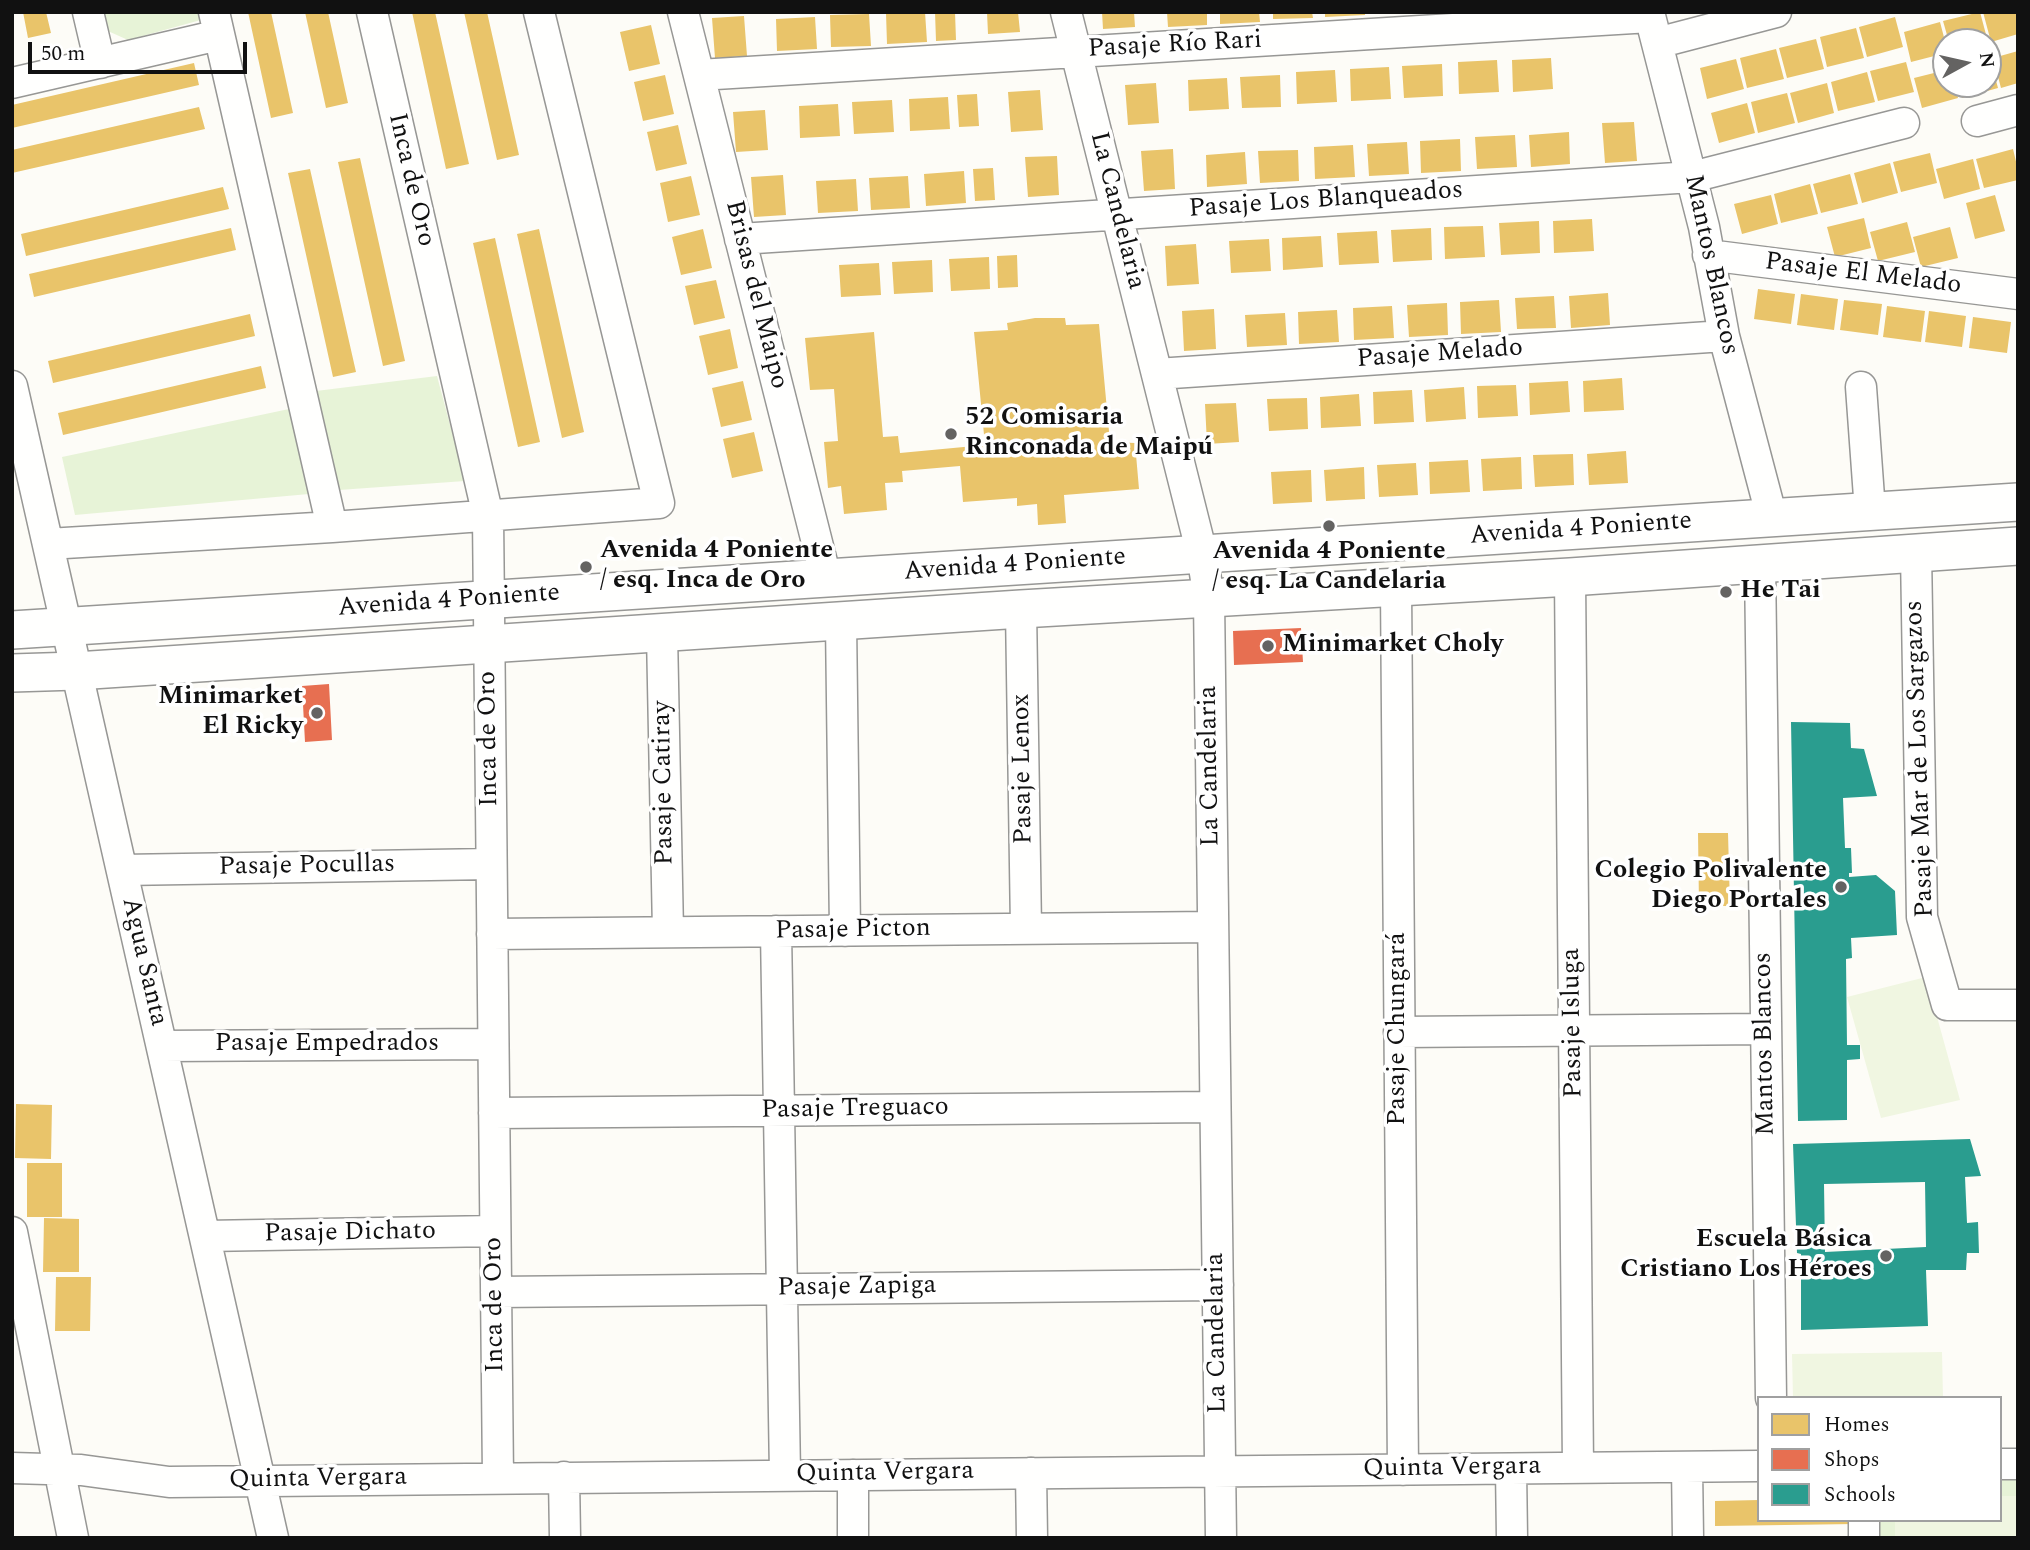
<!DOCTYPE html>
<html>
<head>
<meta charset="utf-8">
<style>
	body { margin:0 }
	#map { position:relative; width:2030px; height:1550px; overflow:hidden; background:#fdfcf7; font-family:Spectral,serif }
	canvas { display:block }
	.frame { position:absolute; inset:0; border:14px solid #111; pointer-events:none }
	.legend { position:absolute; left:1757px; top:1396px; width:245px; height:126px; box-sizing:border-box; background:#fff; border:2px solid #a0a0a0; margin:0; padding:9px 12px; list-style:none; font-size:21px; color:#111 }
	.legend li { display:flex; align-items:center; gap:14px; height:35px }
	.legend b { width:35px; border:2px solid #a0a0a0 }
	.north { position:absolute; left:1932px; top:28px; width:70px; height:70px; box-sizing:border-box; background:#fff; border:2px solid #a0a0a0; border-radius:50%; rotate:82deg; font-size:19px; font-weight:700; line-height:28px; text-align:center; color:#111 }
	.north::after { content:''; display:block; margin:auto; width:24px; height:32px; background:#646362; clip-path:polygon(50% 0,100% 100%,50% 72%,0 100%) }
	.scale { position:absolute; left:28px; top:42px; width:219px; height:32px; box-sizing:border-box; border:4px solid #111; border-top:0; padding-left:9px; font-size:21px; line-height:24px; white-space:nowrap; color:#111; -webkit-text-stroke:5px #fff; paint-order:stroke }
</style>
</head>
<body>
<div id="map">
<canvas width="2030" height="1550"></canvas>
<div class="frame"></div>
<ul class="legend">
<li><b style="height:19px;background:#e9c46a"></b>Homes</li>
<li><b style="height:19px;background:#e76f51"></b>Shops</li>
<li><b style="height:19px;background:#2a9d8f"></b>Schools</li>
</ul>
<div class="north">N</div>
<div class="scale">50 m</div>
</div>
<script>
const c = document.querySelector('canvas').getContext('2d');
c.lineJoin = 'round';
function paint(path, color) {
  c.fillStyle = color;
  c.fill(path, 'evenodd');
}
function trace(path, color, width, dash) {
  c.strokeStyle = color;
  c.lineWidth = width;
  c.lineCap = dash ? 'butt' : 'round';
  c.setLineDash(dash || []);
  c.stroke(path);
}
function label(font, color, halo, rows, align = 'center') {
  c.font = font + ' Spectral,serif';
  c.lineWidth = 7;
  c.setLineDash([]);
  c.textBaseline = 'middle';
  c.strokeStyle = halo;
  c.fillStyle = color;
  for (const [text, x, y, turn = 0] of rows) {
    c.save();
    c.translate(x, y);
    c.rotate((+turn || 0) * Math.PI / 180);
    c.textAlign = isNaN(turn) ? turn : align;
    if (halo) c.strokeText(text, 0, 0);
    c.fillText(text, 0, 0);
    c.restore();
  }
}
const green = new Path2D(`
	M96 12H207L208 18 128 40 99 27Z
	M437 376 465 481 339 490 316 391Z
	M289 409 309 494 75 515 62 457Z
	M2000 1477H2018V1538H1879V1520H2000Z`);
const pitch = new Path2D(`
	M1926 977 1960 1100 1881 1118 1847 997Z
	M1942 1352 1943 1398H1793L1792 1354Z
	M2000 1496H2018V1538H1895V1520H2000Z`);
const homes = new Path2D(`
	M23 12H46L51 33 28 38Z
	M248 12H271L293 113 271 118Z
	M305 12H328L348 103 326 108Z
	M412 12H435L469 164 446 169Z
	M464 12H487L519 155 497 160Z
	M925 12 927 42 887 44 886 13Z
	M935 12H955L956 40 936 41Z
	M987 12H1018L1020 32 988 34Z
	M1102 12H1134L1135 27 1103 29Z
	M1167 12H1207V25L1168 27Z
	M1220 12H1259L1260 22 1220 24Z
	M1273 12H1312L1313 18 1273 19Z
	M1325 12H1365V15L1325 17Z
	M1980 12 1988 42H1949L1943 21Z
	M1983 12H2018V34L1991 42Z
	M869 14 871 46 831 47 830 15Z
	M744 16 747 56 715 58 712 18Z
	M815 17 817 49 777 51 776 19Z
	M1895 17 1903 47 1867 57 1859 27Z
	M1940 22 1946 45V53L1911 62 1904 32Z
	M651 25 660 64 629 71 620 32Z
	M1856 28 1864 58 1827 67 1820 37Z
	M1816 39 1824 69 1787 78 1779 48Z
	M1776 49 1784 79 1747 88 1740 58Z
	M2018 51V83L2001 88 1993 58Z
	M1551 58 1553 89 1513 92 1512 60Z
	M1990 58 1998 88 1962 98 1958 84H1988V59Z
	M1736 59 1744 89 1707 99 1700 68Z
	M1497 60 1499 92 1459 94 1458 62Z
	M1906 62 1914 92 1878 101 1870 71Z
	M194 63 199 85 12 128V105Z
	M1442 64 1443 96 1404 98 1402 66Z
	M1389 67 1391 99 1351 101 1350 69Z
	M1335 70 1337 102 1297 104 1296 72Z
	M1946 70V84H1955L1958 98 1922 108 1914 78Z
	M1867 72 1875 102 1838 111 1831 82Z
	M665 75 674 114 643 121 634 82Z
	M1280 75 1281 107 1242 108 1240 77Z
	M1227 78 1229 109 1189 111 1188 80Z
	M1156 83 1159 123 1128 125 1125 85Z
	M1827 83 1834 113 1798 123 1790 93Z
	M1040 90 1043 130 1011 132 1008 92Z
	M1787 93 1795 123 1758 133 1751 102Z
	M977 94 979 126 959 127 957 95Z
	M948 97 950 129 910 131 909 99Z
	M892 100 894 132 854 134 852 102Z
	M1747 103 1755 133 1719 143 1711 113Z
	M838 104 840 136 800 138 799 106Z
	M199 107 205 129 12 173V150Z
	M765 110 768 150 736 152 733 112Z
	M1634 122 1637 161 1605 163 1602 123Z
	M678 125 687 164 656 171 647 132Z
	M1569 132 1570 164 1531 167 1529 135Z
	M1515 135 1517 167 1477 169 1475 137Z
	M1460 139 1461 171 1421 173 1420 141Z
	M1407 142 1409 174 1369 176 1367 144Z
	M1353 145 1355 177 1315 179 1314 147Z
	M1173 149 1175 189 1144 191 1141 151Z
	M2013 149 2018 170V180L1984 188 1976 159Z
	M1298 150 1299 181 1260 183 1258 151Z
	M1245 152 1247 184 1207 187 1206 155Z
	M1930 153 1937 183 1901 192 1893 162Z
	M1057 156 1059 195 1028 197 1025 157Z
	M360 158 405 361 383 366 338 162Z
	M1973 159 1980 189 1944 199 1936 169Z
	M1890 163 1898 193 1862 203 1854 173Z
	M993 168 995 200 975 201 973 169Z
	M310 169 356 372 333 377 288 173Z
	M964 171 966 203 926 206 924 174Z
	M1850 174 1858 204 1821 213 1813 184Z
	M783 175 786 215 754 217 751 177Z
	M691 176 700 215 668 222 660 183Z
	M908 176 910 208 871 210 869 178Z
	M856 179 858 211 818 213 816 181Z
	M1810 184 1818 214 1781 223 1774 194Z
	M223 187 229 209 26 256 21 234Z
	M1771 195 1778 224 1742 234 1734 204Z
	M1995 195 2005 231 1975 239 1966 203Z
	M1864 218 1871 248 1835 257 1827 227Z
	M1592 219 1594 251 1554 253 1553 221Z
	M1539 221 1540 253 1501 255 1499 223Z
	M1907 222 1915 252 1878 261 1870 232Z
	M1483 226 1485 257 1445 259 1444 227Z
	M1950 227 1958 258 1921 267 1913 237Z
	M231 228 236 250 34 297 29 274Z
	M1431 228 1432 260 1393 262 1391 230Z
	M539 229 584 432 562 438 517 234Z
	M703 229 712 268 681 275 672 237Z
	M1377 231 1379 263 1339 265 1337 233Z
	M1321 236 1323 267 1283 270 1282 238Z
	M495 238 540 442 518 447 473 243Z
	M1269 239 1271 271 1231 273 1229 241Z
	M1196 244 1199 284 1167 286 1165 246Z
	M1017 255 1018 287 998 288 997 256Z
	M989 257 990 289 951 291 949 259Z
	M932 260 933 292 894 294 892 262Z
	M879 263 881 295 841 297 839 265Z
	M716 280 725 318 694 325 685 286Z
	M1758 289 1795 294 1791 324 1754 319Z
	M1608 293 1610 325 1571 328 1569 296Z
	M1801 294 1838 299 1834 330 1797 325Z
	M1554 296 1556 328 1517 329 1515 298Z
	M1499 300 1501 332 1461 334 1460 302Z
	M1844 300 1882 304 1878 335 1840 330Z
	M1447 303 1448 335 1409 337 1407 305Z
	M1392 306 1394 338 1354 340 1353 308Z
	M1887 306 1925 311 1921 342 1883 337Z
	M1214 309 1216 349 1184 351 1182 311Z
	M1337 310 1339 342 1299 344 1298 312Z
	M1929 311 1966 316 1962 347 1925 342Z
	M1285 313 1287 345 1247 347 1245 315Z
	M250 314 255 336 53 383 48 361Z
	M1973 317 2011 322 2007 353 1969 348Z
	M1035 318H1065L1066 325 1099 324 1110 442 1135 443 1139 489 1064 495 1066 523 1038 525 1037 504 1017 506V498L963 502 960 466 902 471 903 482 885 483 887 510 844 514 841 486 828 488 824 442 838 441 834 389 810 390 805 338 874 332 883 437 898 436 900 453 985 445 974 332 1008 330 1007 323Z
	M730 329 738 368 708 375 699 336Z
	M261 366 266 388 63 435 58 413Z
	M1622 378 1624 410 1584 412 1583 381Z
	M743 381 752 420 721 427 712 388Z
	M1568 381 1570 412 1530 415 1529 383Z
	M1516 385 1518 416 1478 418 1477 386Z
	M1464 387 1466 419 1426 422 1424 390Z
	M1412 390 1414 422 1374 424 1373 392Z
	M1359 394 1361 426 1321 428 1320 397Z
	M1307 398 1308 429 1269 431 1267 399Z
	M1236 403 1239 442 1207 444 1205 404Z
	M754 432 763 471 732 478 723 439Z
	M1626 451 1628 483 1589 485 1587 454Z
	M1573 454 1574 485 1535 487 1533 455Z
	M1521 457 1522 489 1483 491 1481 459Z
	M1468 460 1470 492 1430 494 1429 462Z
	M1416 463 1418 495 1379 497 1377 465Z
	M1364 467 1365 499 1326 501 1324 470Z
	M1311 470 1312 502 1273 504 1271 472Z
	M1698 833H1728L1730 906H1699Z
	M16 1104 52 1105 51 1159 15 1158Z
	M27 1163H62V1217H27Z
	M44 1218 79 1219V1272H43Z
	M56 1277H91L90 1331H55Z
	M1759 1500V1520H1855V1524L1715 1526V1501Z`);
const shops = new Path2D(`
	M1301 628 1303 662 1234 665 1233 631Z
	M329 684 332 740 305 742 302 686Z`);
const schools = new Path2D(`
	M1791 722 1850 723 1851 748 1864 749 1877 796 1843 798 1845 848H1851L1852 873H1849V877L1876 875 1895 891 1897 935 1851 938 1852 958 1846 959 1847 1045H1860V1059L1847 1060V1120L1798 1121Z
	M1970 1139 1981 1176 1965 1177 1967 1223 1978 1222 1979 1253H1967L1966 1270H1926L1928 1326 1801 1330V1254L1797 1253 1793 1144ZM1925 1182 1926 1247 1825 1252 1824 1184Z`);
const minor = new Path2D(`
	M88 12 100 63
	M214 12 332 527
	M372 12 488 516 498 1478
	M683 12 826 578
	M1066 12 1202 554 1209 599 1221 1538
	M1649 12 1704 227 1724 336 1772 518
	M1657 43 1776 12
	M699 75 1650 17
	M12 83 219 35
	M1977 121 2018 110
	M740 239 1692 177 1904 123
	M1708 255 2018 294
	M1157 374 1724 336
	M12 386 273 1538
	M1861 387 1870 511
	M48 544 332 527 659 503 539 12
	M1916 552 1922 917 1947 1005H2018
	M1760 563 1771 1398
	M1570 577 1578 1468
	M1396 587 1403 1470
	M1021 609 1026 929
	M841 622 845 931
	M662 634 668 932
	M122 870 491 864
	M776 931 785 1475
	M492 934 1213 927
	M1399 1032 1766 1029
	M162 1046 493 1044
	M494 1113 1215 1107
	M12 1232 73 1538
	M205 1236 495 1231
	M496 1292 1218 1285
	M2000 1464H2018
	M1687 1467 1688 1538
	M12 1468 81 1470 169 1482 1759 1466
	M1511 1469 1512 1538
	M1031 1473 1032 1538
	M853 1475V1538
	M564 1477 565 1538
	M1864 1520V1538`);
const tertiary = new Path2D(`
	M12 630 2018 502
	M12 673 76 671 1021 609 1570 577 2018 546`);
const markers = [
	[951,434,7,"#646362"],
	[1329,526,7,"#646362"],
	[586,567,7,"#646362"],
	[1726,592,7,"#646362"],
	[1268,646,7,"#646362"],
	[317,713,7,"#646362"],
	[1841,887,7,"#646362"],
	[1886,1256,7,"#646362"]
];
const streetNames = [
	["Pasaje Río Rari",1175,46,-3],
	["Inca de Oro",410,180,77],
	["Pasaje Los Blanqueados",1326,201,-4],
	["La Candelaria",1116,211,76],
	["Mantos Blancos",1710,265,78],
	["Pasaje El Melado",1863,275,7],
	["Brisas del Maipo",755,295,76],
	["Pasaje Melado",1440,355,-4],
	["Avenida 4 Poniente",1581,530,-4],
	["Avenida 4 Poniente",1015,566,-4],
	["Avenida 4 Poniente",449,602,-4],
	["Inca de Oro",490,739,-91],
	["Pasaje Mar de Los Sargazos",1921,759,-92],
	["La Candelaria",1211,766,-91],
	["Pasaje Lenox",1024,769,-91],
	["Pasaje Catiray",665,783,-91],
	["Pasaje Pocullas",307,867,-1],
	["Pasaje Picton",853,931,-1],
	["Agua Santa",143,962,77],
	["Pasaje Isluga",1574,1023,-91],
	["Pasaje Chungará",1399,1029,-90],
	["Mantos Blancos",1766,1044,-91],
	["Pasaje Empedrados",327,1045],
	["Pasaje Treguaco",855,1110,-1],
	["Pasaje Dichato",350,1234,-1],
	["Pasaje Zapiga",857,1288,-1],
	["Inca de Oro",496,1305,-91],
	["La Candelaria",1218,1333,-91],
	["Quinta Vergara",1452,1469,-1],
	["Quinta Vergara",885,1474,-1],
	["Quinta Vergara",318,1480,-1]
];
const poiNames = [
	["52 Comisaria",965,419],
	["Rinconada de Maipú",965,449],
	["Avenida 4 Poniente",600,552],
	["/ esq. Inca de Oro",600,582],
	["Avenida 4 Poniente",1329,553,"center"],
	["/ esq. La Candelaria",1329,583,"center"],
	["He Tai",1740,592],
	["Minimarket Choly",1282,646],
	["Minimarket",303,698,"right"],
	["El Ricky",303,728,"right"],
	["Colegio Polivalente",1827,872,"right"],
	["Diego Portales",1827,902,"right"],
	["Escuela Básica",1872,1241,"right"],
	["Cristiano Los Héroes",1872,1271,"right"]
];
paint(green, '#e7f3d7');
paint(pitch, '#f0f6e1');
paint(homes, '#e9c46a');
paint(shops, '#e76f51');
paint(schools, '#2a9d8f');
trace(minor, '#979795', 33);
trace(tertiary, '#979795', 40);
trace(minor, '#fffffe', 30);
trace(tertiary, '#fffffe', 37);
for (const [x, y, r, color] of markers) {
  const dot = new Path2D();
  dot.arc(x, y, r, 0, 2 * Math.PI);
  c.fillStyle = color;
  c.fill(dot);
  trace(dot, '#fff', 2.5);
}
label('26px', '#111', '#fff', streetNames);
label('bold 26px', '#111', '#fff', poiNames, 'left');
</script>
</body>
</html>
